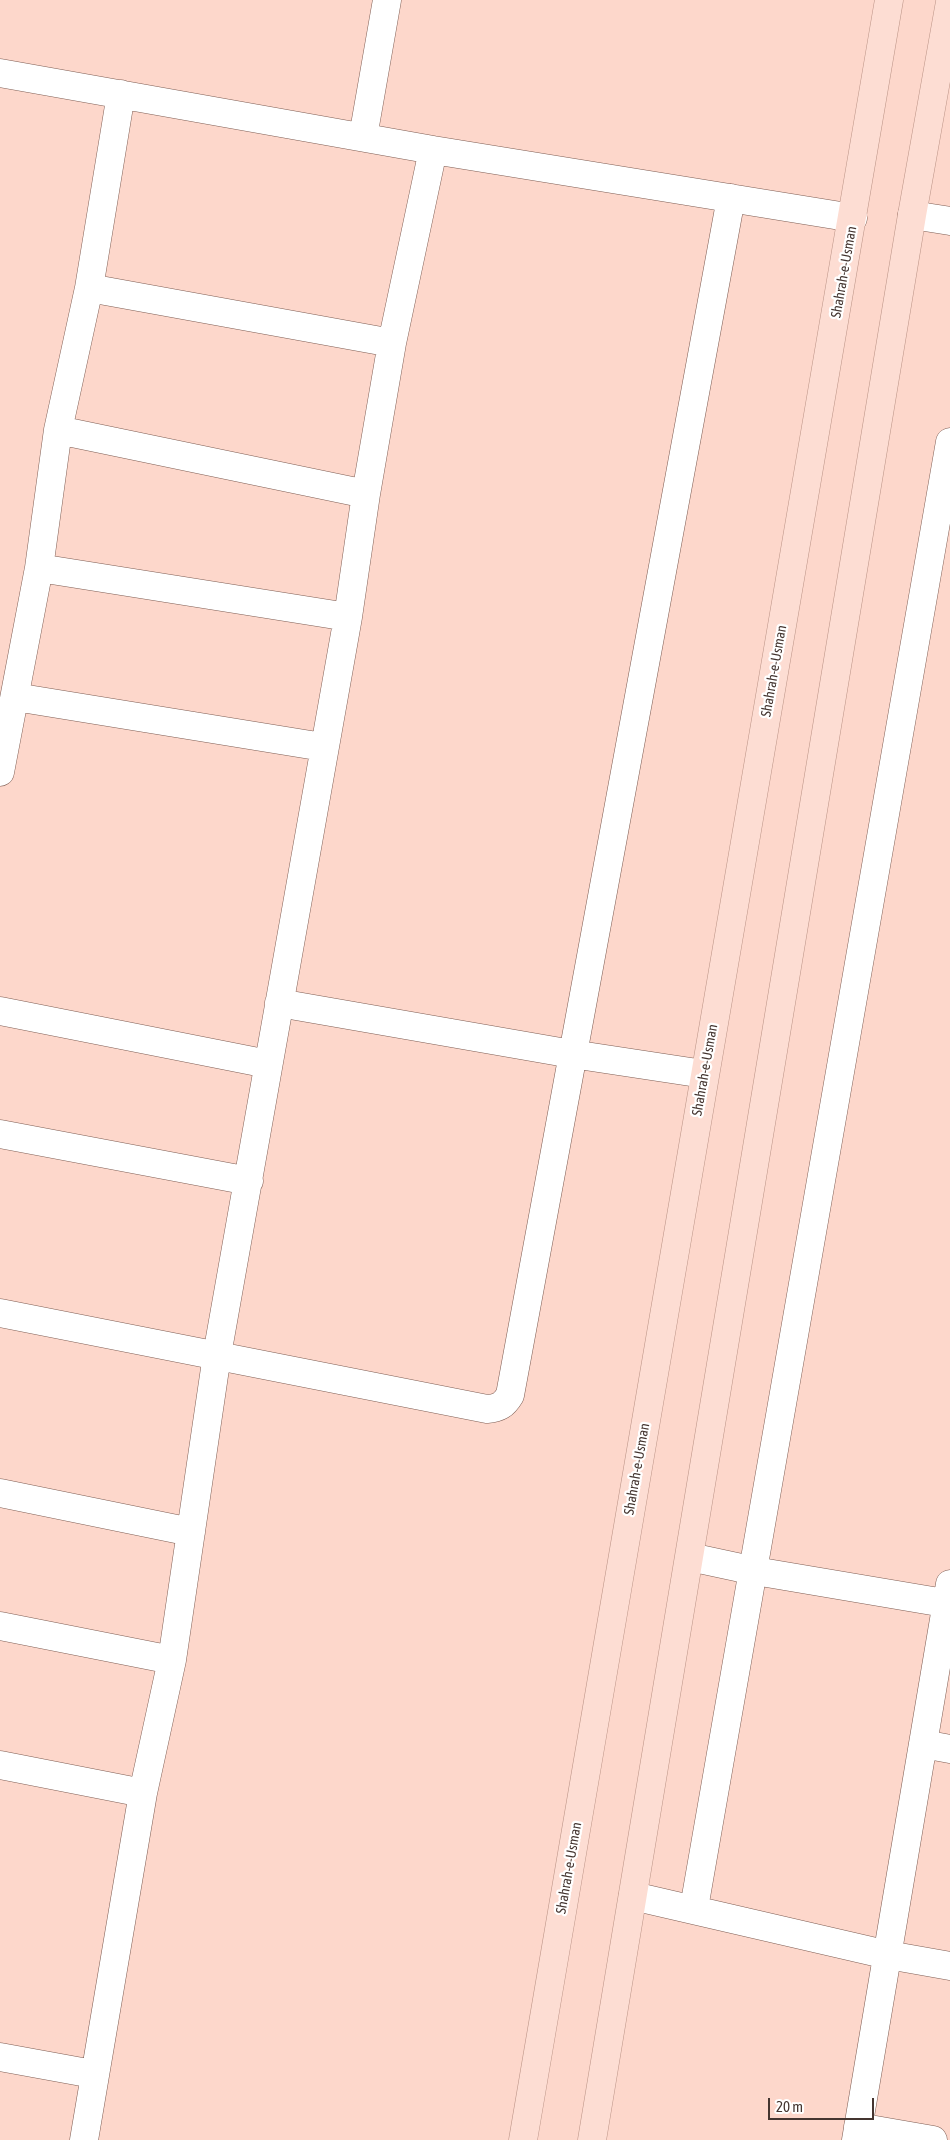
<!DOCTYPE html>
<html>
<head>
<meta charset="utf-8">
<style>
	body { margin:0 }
	#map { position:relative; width:950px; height:2140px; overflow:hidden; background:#fdd7cb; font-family:"Asap Condensed",sans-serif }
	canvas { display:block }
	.scale { position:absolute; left:768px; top:2098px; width:106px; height:22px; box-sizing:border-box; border:2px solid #443530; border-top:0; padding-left:6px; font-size:15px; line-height:18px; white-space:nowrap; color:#443530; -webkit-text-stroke:4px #fff; paint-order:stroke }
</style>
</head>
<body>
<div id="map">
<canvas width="950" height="2140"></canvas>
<div class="scale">20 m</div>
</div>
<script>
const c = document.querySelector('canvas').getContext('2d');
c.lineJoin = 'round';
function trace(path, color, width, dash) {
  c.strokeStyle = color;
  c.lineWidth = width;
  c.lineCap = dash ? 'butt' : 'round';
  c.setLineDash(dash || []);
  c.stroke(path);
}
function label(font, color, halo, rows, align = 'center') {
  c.font = font + ' "Asap Condensed",sans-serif';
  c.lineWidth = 4.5;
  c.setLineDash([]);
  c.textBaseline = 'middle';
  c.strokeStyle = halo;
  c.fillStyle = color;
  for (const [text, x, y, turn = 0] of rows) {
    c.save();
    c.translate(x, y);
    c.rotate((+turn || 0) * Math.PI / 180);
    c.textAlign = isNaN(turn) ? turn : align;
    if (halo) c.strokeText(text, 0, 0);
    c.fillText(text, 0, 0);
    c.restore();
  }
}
const minor = new Path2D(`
	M0 73 433 150 392 343 366 494 348 617 217 1355 172 1660 143 1793 84 2140
	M363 137 387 0
	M433 150 853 218
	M912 215 950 221
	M89 288 392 343
	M58 430 366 494
	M39 568 348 617
	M15 697 323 747
	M0 772 39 568 58 430 89 288 121 94
	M279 1003 572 1054 704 1074
	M0 1011 268 1064
	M0 1134 249 1181
	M0 1313 487 1409C499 1408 504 1405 510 1395L731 198
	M0 1493 191 1532
	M690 1557 755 1571 950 1604
	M0 1626 172 1660
	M923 1744 950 1749
	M0 1765 143 1793
	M633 1896 888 1955 950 1966
	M694 1908 950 442
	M0 2057 93 2074
	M858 2127 933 2140
	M856 2140 950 1584`);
const major = new Path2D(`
	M523 2140 889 0
	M592 2140 912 215 950 2`);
const streetNames = [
	["Shahrah-e-Usman",844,272,-80],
	["Shahrah-e-Usman",774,671,-80],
	["Shahrah-e-Usman",705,1070,-80],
	["Shahrah-e-Usman",637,1469,-80],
	["Shahrah-e-Usman",569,1868,-80]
];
trace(minor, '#7f5e54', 29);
trace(major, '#bb9386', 29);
trace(minor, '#fff', 28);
trace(major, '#fdddd3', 28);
label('14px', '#443530', '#fff', streetNames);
</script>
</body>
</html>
